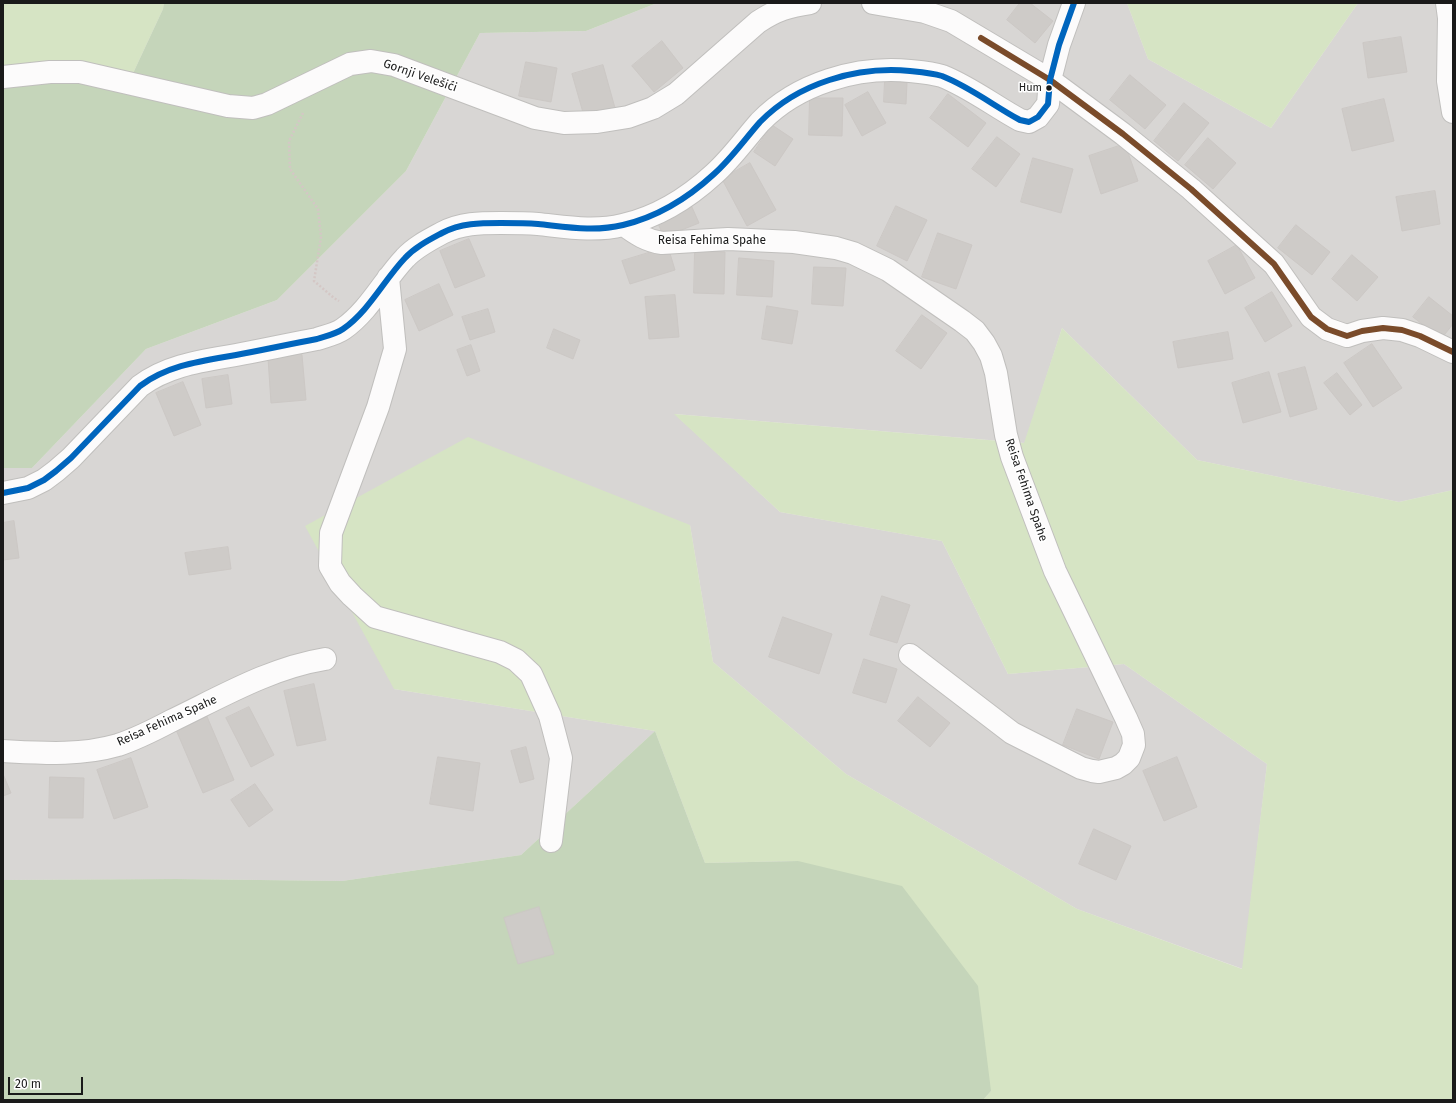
<!DOCTYPE html>
<html>
<head>
<meta charset="utf-8">
<style>
	body { margin:0 }
	#map { position:relative; width:1456px; height:1103px; overflow:hidden; background:#e9e7e3; font-family:"Fira Sans",sans-serif }
	canvas { display:block }
	.frame { position:absolute; inset:0; border:4px solid #1a1a1a; pointer-events:none }
	.scale { position:absolute; left:8px; top:1077px; width:75px; height:18px; box-sizing:border-box; border:2px solid #1a1a1a; border-top:0; padding-left:5px; font-size:12px; line-height:14px; white-space:nowrap; color:#1a1a1a; -webkit-text-stroke:3px #fff; paint-order:stroke }
</style>
</head>
<body>
<div id="map">
<canvas width="1456" height="1103"></canvas>
<div class="frame"></div>
<div class="scale">20 m</div>
</div>
<script>
const c = document.querySelector('canvas').getContext('2d');
c.lineJoin = 'round';
function paint(path, color) {
  c.fillStyle = color;
  c.fill(path, 'evenodd');
}
function trace(path, color, width, dash) {
  c.strokeStyle = color;
  c.lineWidth = width;
  c.lineCap = dash ? 'butt' : 'round';
  c.setLineDash(dash || []);
  c.stroke(path);
}
function label(font, color, halo, rows, align = 'center') {
  c.font = font + ' "Fira Sans",sans-serif';
  c.lineWidth = 3;
  c.setLineDash([]);
  c.textBaseline = 'middle';
  c.strokeStyle = halo;
  c.fillStyle = color;
  for (const [text, x, y, turn = 0] of rows) {
    c.save();
    c.translate(x, y);
    c.rotate((+turn || 0) * Math.PI / 180);
    c.textAlign = isNaN(turn) ? turn : align;
    if (halo) c.strokeText(text, 0, 0);
    c.fillText(text, 0, 0);
    c.restore();
  }
}
const residential = new Path2D(`
	M657 3H1127L1148 59 1271 128 1358 3H1453V490L1399 502 1197 460 1062 328 1025 443 675 414 780 512 942 541 1008 674 1124 664 1267 764 1243 969 1077 909 846 774 713 662 690 525 394 689 655 731 521 855 342 881 176 879 3 880V468H32L146 349 277 300 406 171 480 33 586 31Z`);
const grass = new Path2D(`
	M3 3H164L163 9 128 84 3 77Z
	M1127 3H1358L1271 128 1148 59Z
	M1062 328 1197 460 1399 502 1453 490V1100H983L991 1091 798 861 705 863 655 731 394 689 305 526 468 437 690 525 713 662 846 774 1077 909 1242 969 1267 764 1124 664 1008 674 942 541 780 512 674 414 1024 443Z`);
const forest = new Path2D(`
	M164 3H657L586 31 480 33 406 171 277 300 146 349 32 468H3V77L128 84 163 9Z
	M655 731 705 863 798 861 902 886 978 986 991 1091 983 1100H3V880L176 879 342 881 521 855Z`);
const building = new Path2D(`
	M1020 3H1030L1053 21 1035 43 1007 20Z
	M1401 37 1407 72 1368 78 1363 43Z
	M662 41 683 68 654 92 632 66Z
	M526 62 557 68 551 102 519 96Z
	M603 65 615 108 584 116 572 74Z
	M1130 75 1166 105 1145 129 1110 100Z
	M885 81 907 82 906 104 884 102Z
	M868 92 886 123 862 136 845 105Z
	M948 94 986 123 968 147 930 118Z
	M810 98H843L842 136 809 135Z
	M1384 99 1394 141 1352 151 1342 109Z
	M1184 103 1209 123 1178 161 1154 141Z
	M772 125 793 139 775 166 754 152Z
	M997 137 1020 154 996 187 972 169Z
	M1208 138 1236 163 1213 189 1185 165Z
	M1125 144 1138 181 1101 194 1089 156Z
	M1033 158 1073 169 1061 213 1021 202Z
	M750 163 776 210 747 226 722 179Z
	M1435 191 1440 224 1402 231 1396 197Z
	M691 205 699 223 664 237 656 219Z
	M896 206 927 220 907 261 877 246Z
	M1296 225 1330 252 1312 275 1278 248Z
	M938 233 972 245 956 289 922 277Z
	M469 239 485 276 455 288 440 251Z
	M1237 245 1255 278 1225 294 1208 261Z
	M668 247 675 270 630 284 622 261Z
	M695 251 725 252 724 294 694 293Z
	M1352 255 1378 277 1357 301 1332 279Z
	M739 258 774 261 772 297 737 295Z
	M814 267 846 268 843 306 812 304Z
	M439 284 453 315 419 331 405 300Z
	M1272 292 1292 326 1265 342 1245 308Z
	M675 295 679 337 649 339 645 297Z
	M1429 297 1453 316V324L1441 339 1413 317Z
	M767 306 798 311 792 344 762 339Z
	M488 309 495 332 470 340 462 317Z
	M922 315 947 333 921 369 896 351Z
	M554 329 580 340 573 359 547 348Z
	M1228 332 1233 359 1178 368 1173 342Z
	M1372 344 1402 388 1373 407 1344 363Z
	M471 345 480 371 467 376 457 350Z
	M302 355 306 400 271 403 268 358Z
	M1305 367 1317 409 1290 417 1278 374Z
	M1269 372 1281 412 1243 423 1232 383Z
	M1337 373 1362 405 1350 415 1324 383Z
	M228 375 232 404 206 408 202 379Z
	M183 382 201 425 174 436 156 393Z
	M14 521 19 558 3 560V523Z
	M228 547 231 569 189 575 185 553Z
	M882 596 910 605 897 643 870 635Z
	M783 617 832 634 819 674 769 657Z
	M864 659 897 669 886 703 853 693Z
	M314 684 326 740 297 746 284 691Z
	M918 697 950 723 930 747 898 721Z
	M249 707 274 755 251 767 226 718Z
	M1077 709 1113 722 1099 759 1063 745Z
	M205 712 234 780 203 793 174 725Z
	M526 747 534 779 520 783 511 751Z
	M438 757 480 763 473 811 430 804Z
	M1177 757 1197 807 1164 821 1143 771Z
	M131 758 148 807 114 819 97 770Z
	M3 774 11 793 3 796Z
	M50 777 84 778 83 818H49Z
	M255 784 273 810 249 827 231 800Z
	M1094 829 1131 846 1116 880 1079 864Z
	M539 907 554 954 518 964 504 918Z`);
const path = new Path2D(`
	M303 113 289 141 290 169 318 209 321 237 314 281 334 298 339 301`);
const minor = new Path2D(`
	M873 3 925 12 951 21 1050 80 1123 134 1191 189 1274 264 1311 317 1327 329 1347 336 1362 331 1383 328 1402 330 1420 336 1453 352
	M1447 3 1449 18 1448 81 1453 112
	M3 77 50 72H80L228 106 253 108 267 104 350 64 371 61 394 65 535 118 564 123 597 122 628 117 653 108 676 94 758 22C776 10 789 6 810 3
	M624 225C636 234 647 241 662 243L728 239 794 242 836 248 853 253 888 270 962 321 975 331 984 343 991 356 996 373 1006 435 1012 457 1055 571 1126 718 1133 734 1134 745 1129 758 1123 764 1116 768 1099 772 1092 771 1081 768 1012 733 910 655
	M388 278 395 349 378 407 331 533 330 566 340 583 352 596 375 617 500 652 516 660 531 674 550 716 561 758 551 841
	M3 493 28 488 44 480 56 471 71 458 140 386C168 365 202 361 236 355 263 350 290 344 317 339 326 336 336 334 343 329 369 311 384 280 405 258 415 247 429 240 442 233 461 223 480 223 501 223 513 223 526 223 538 224 567 227 594 232 623 225 657 217 689 197 714 174 731 159 745 139 760 122 798 83 857 66 910 71 920 72 932 73 942 76 970 87 994 106 1020 120L1029 122 1038 117 1048 104 1050 80 1059 45 1074 3
	M3 751C42 753 80 756 118 745 136 739 154 730 171 721 221 697 270 668 325 659`);
const bus1 = new Path2D(`
	M981 38 1050 80 1123 134 1191 189 1274 264 1311 317 1327 329 1347 336 1362 331 1383 328 1402 330 1420 336 1453 352`);
const bus2 = new Path2D(`
	M3 493 28 488 44 480 56 471 71 458 140 386C168 365 202 361 236 355 263 350 290 344 317 339 326 336 336 334 343 329 369 311 384 280 405 258 415 247 429 240 442 233 461 223 480 223 501 223 513 223 526 223 538 224 567 227 594 232 623 225 657 217 689 197 714 174 731 159 745 139 760 122 798 83 857 66 910 71 920 72 932 73 942 76 970 87 994 106 1020 120L1029 122 1038 117 1048 104 1050 80 1059 45 1074 3`);
const markers = [
	[1049,88,3.5,"#1a1a1a"]
];
const busNames = [
	["Hum",1042,88]
];
const streetNames = [
	["Gornji Velešići",420,76,19],
	["Reisa Fehima Spahe",712,241],
	["Reisa Fehima Spahe",1026,490,71],
	["Reisa Fehima Spahe",167,721,-24]
];
paint(residential, '#d8d6d4');
paint(grass, '#d6e4c4');
paint(forest, '#c5d5ba');
paint(building, '#cecbc8');
trace(building, '#ccc8c5', 1);
trace(minor, '#c0bfbd', 24);
trace(path, '#d4c7c5', 2.5, [2, 2]);
trace(minor, '#fcfbfb', 22);
trace(bus1, '#7a4b2a', 6);
trace(bus2, '#0065bd', 6);
for (const [x, y, r, color] of markers) {
  const dot = new Path2D();
  dot.arc(x, y, r, 0, 2 * Math.PI);
  c.fillStyle = color;
  c.fill(dot);
  trace(dot, '#fff', 1.5);
}
label('11px', '#1a1a1a', '#fff', busNames, 'right');
label('12px', '#1a1a1a', '#fff', streetNames);
</script>
</body>
</html>
